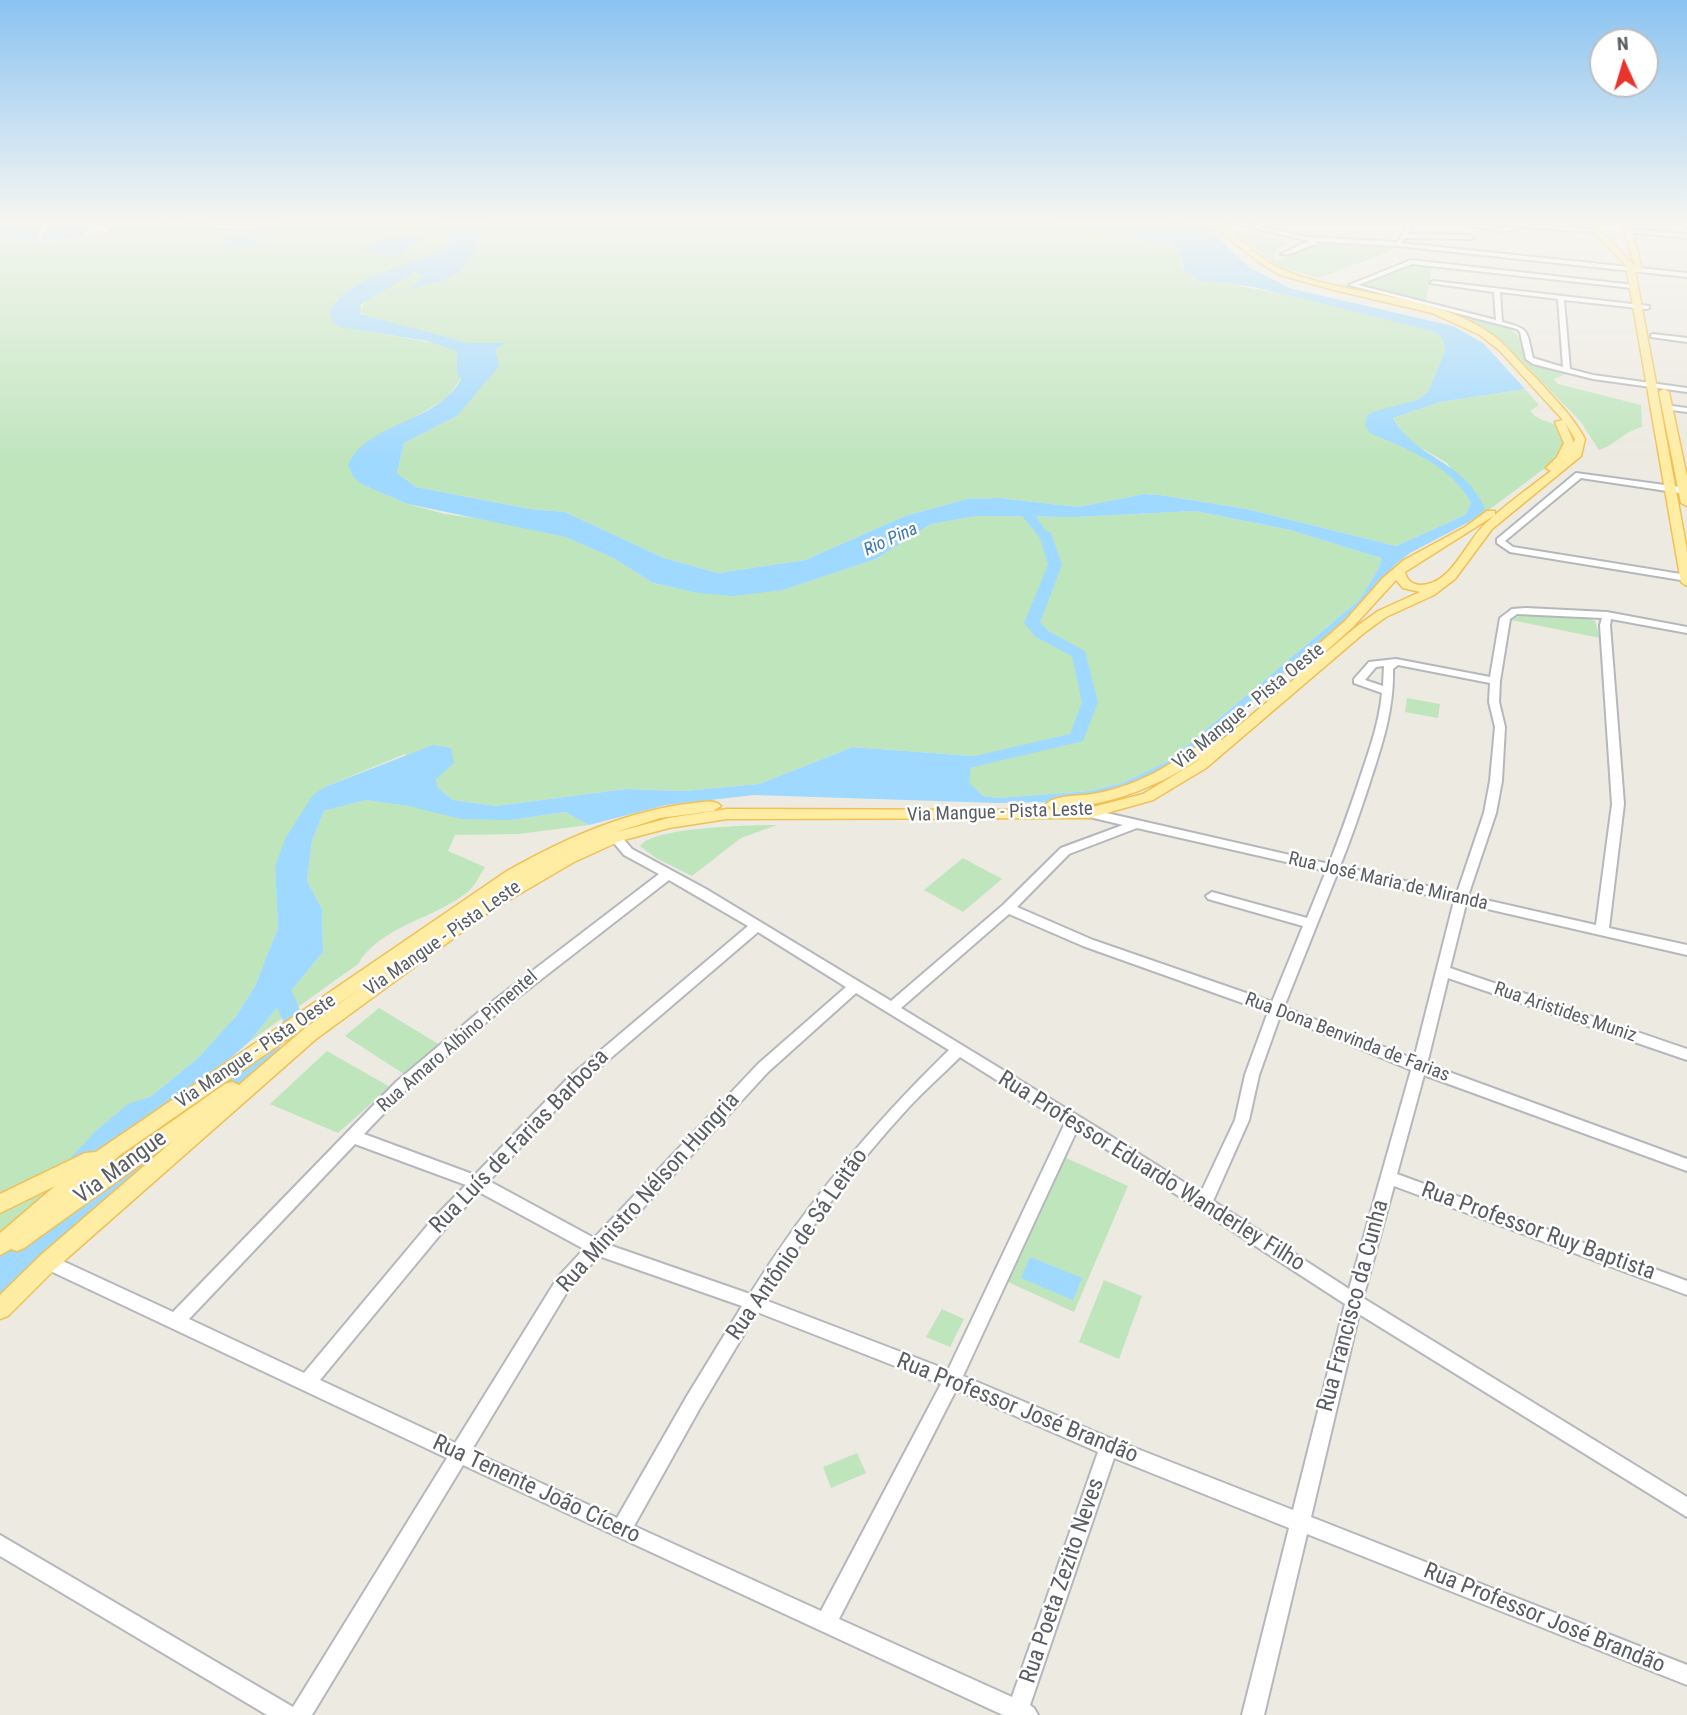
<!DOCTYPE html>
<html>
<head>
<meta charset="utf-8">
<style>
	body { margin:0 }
	#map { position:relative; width:1687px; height:1715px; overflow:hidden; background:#edeae1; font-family:"Roboto Condensed",sans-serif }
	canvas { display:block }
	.north { position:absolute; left:1589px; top:28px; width:70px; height:70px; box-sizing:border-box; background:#fff; border:2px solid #bdbfc0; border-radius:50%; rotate:356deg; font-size:19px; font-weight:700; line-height:28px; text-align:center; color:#5a5e62 }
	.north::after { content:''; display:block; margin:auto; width:24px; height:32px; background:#e9332b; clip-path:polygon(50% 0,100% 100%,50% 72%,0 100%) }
</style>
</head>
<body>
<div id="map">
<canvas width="1687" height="1715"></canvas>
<div class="north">N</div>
</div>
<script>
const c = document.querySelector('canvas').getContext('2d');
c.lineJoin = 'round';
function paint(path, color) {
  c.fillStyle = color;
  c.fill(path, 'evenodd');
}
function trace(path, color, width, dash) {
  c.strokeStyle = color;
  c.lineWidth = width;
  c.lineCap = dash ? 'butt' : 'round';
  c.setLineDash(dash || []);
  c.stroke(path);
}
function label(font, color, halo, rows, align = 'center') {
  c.font = font + ' "Roboto Condensed",sans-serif';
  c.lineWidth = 5;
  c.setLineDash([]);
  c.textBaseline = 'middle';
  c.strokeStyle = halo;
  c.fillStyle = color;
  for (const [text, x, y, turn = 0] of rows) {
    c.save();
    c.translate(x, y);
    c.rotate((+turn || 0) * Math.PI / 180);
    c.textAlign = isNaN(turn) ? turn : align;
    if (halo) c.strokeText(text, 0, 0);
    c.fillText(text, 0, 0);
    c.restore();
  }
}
const green = new Path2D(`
	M203 221H215L213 227 216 228 251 229 285 221H449L444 232 450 242 444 250 363 282 336 300 359 330 440 344 457 351C459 361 456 370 461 378L447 398 396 428 363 485 408 504 445 514 510 523 567 537 613 558 653 583 675 588 783 590 876 559 931 524 975 516 1076 517 1195 511 1290 530 1381 558 1379 568 1359 600 1170 760 1122 783 1089 791 997 798 983 796 968 783 972 756 853 747 759 784 684 791 626 789 496 806 453 800 438 788 436 779 405 754 327 786 275 867 278 928 255 986 237 1015 198 1058 150 1097 128 1105 99 1128 0 1282V238L40 243 105 235 111 226Z
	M486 221H1042L1167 243 1181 253 1182 267 1193 277 1323 302 1436 332 1443 340 1445 351 1428 392 1417 400 1367 415C1401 440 1452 466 1471 503L1465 515 1396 546 1247 509 1160 495 1145 494 1078 507 1000 498 967 499 905 516 805 560 718 573 664 558 565 512 530 509 416 487 397 473 404 443 457 416 495 350 504 343H469L369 319 359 311 368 298 414 273 424 276 419 284 453 277 482 240Z
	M1114 221H1184L1289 242 1277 249 1273 260 1276 261 1309 243 1392 247 1389 252 1318 278 1394 297 1353 283 1404 264 1432 266 1426 302 1510 328 1521 339 1528 360 1568 373 1554 379 1558 384 1641 405 1642 427C1624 431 1616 445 1599 450L1580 421 1504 343 1465 320 1278 266 1235 232H1213L1174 224Z
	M1525 389 1539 405 1530 411C1545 429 1561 413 1563 447L1549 465 1482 515 1447 463 1409 441 1393 418 1440 402Z
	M1525 614 1584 617 1595 621 1600 638 1511 620Z
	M1407 698 1440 704 1438 718 1405 712Z
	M366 800 511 820 565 812 589 825 518 834 455 835 448 851 485 867C480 874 476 884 470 890 436 919 381 925 358 964L249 1042 323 952 322 909 307 881 312 841 324 811Z
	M777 825 741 838 692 876 656 858 640 846C652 827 753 825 777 825Z
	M963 858 1002 879 963 912 924 890Z
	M379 1008 440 1045 404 1074 345 1036Z
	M327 1051 390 1087 338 1133 270 1104Z
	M1064 1157 1128 1186 1074 1312 1006 1281Z
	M1104 1280 1142 1296 1119 1359 1079 1342Z
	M942 1309 964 1319 950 1347 926 1337Z
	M857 1453 866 1473 831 1488 823 1467Z`);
const water = new Path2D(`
	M51 221 42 228 38 237 41 242 0 238V222Z
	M54 221H87L86 225 90 226 83 237 45 241 41 237Z
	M449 221H486C482 242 466 272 445 280 431 285 421 283 408 292L424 276 414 273 361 304 360 314 469 343H505L495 350 499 366 457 416 404 443 397 473 416 487 530 509 565 512 664 558 718 573 805 560 905 516 967 499 1000 498 1078 507 1145 494 1160 495 1247 509 1396 546 1465 515 1471 503C1450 464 1409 450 1370 433L1365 426 1367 415 1373 412 1417 400 1428 392 1445 351 1443 340 1436 332 1254 287 1199 280 1184 270 1181 253 1175 246 1042 221 1182 225 1214 233 1249 267 1289 288 1453 326 1483 343 1525 389 1440 402 1393 418C1418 461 1461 458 1485 508L1482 515 1410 553 1394 566 1364 603 1194 752 1124 789 1055 802 997 803 754 795 666 805 589 825 565 812 511 820 461 819 408 806 366 800 324 811 312 841 307 881 322 909 323 952 249 1042 178 1104 207 1087 170 1142 0 1297V1282L72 1156 99 1128 128 1104 150 1097 198 1058 237 1015 255 986 278 928 275 867 285 839 313 795 327 786 433 745 451 748 454 763 436 779 438 788 453 800 496 806 626 789 684 791 759 784 853 747 972 756 969 783 983 796 997 798 1089 791 1122 783 1170 760 1359 600 1379 568 1381 558 1290 530 1195 511 1076 517 976 516 931 524 876 559 783 590 733 596 699 593 653 583 613 558 566 537 408 504 363 485 354 478 348 466C364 422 438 424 461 379L457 373V351L427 341 341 327 332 321 330 310C351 275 410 266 444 249L450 242 443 229Z
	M271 226 287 231 259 240 256 247 218 246 231 241 225 239C241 233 254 231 271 226Z
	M417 237 421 238 420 242 395 256 360 250 384 238Z
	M1030 1257 1082 1278 1073 1300 1021 1278Z`);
const river = new Path2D(`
	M1021 509H1031L1045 530 1051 533 1062 565 1040 622 1048 631 1085 651 1098 702 1083 741 965 769 958 779H946L943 775 953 761 1070 734 1082 702 1072 656 1036 637 1024 623 1048 565 1040 538 1019 512Z
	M278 968 285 971 288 982 307 1027 304 1033 296 1035 288 1033 266 982 271 971Z
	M270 1040 278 1043 281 1049 278 1055 217 1104 209 1107 201 1104 197 1098 201 1092 262 1043Z
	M33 1229 42 1232 46 1240C38 1256 17 1279 0 1286V1257L24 1232Z`);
const minor = new Path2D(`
	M1224 221H1236L1309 237 1398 242 1406 226 1399 221H1406L1412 226 1407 234 1471 235 1474 237 1471 239 1405 238 1401 243 1687 273V277L1398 246 1309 241Z
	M1510 221H1516L1517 223 1599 230 1596 232 1518 227 1504 232 1469 226 1472 224 1504 228 1512 226Z
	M1628 229 1687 234V238L1626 232Z
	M1316 241 1318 244C1306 245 1291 257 1281 254L1306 242Z
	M1411 260 1634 285 1632 288 1412 264 1358 285 1496 320 1494 292 1430 283 1433 281 1649 306V308L1647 309 1564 300 1570 369 1593 375 1687 388V392L1593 379 1533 364 1526 359 1520 332 1517 329 1349 285ZM1500 292 1558 299 1563 367 1533 358C1526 331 1531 329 1502 322Z
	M1653 334 1687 338V342L1651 337V335Z
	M1664 405 1687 408V412L1664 409Z
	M1576 473 1687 488V494L1581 478 1505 541 1513 547 1687 575V581L1510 552 1497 543V539Z
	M1526 608 1607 612 1687 627V633L1611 619 1610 625 1624 804 1609 928 1687 945V955L1466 904 1450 968 1687 1049V1060L1448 978 1427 1064 1687 1159V1171L1424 1075 1397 1174 1687 1281V1295L1394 1186 1363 1298 1687 1497V1517L1359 1314 1311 1517 1687 1665V1685L1307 1534 1264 1715H1242L1289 1528 1114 1458 1030 1705 1034 1708 1038 1715H1003L463 1465 312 1715H267L0 1556V1535L293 1707 447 1458 42 1267 40 1262 42 1257 48 1255 54 1257 173 1312 396 1082 480 1011 659 874 624 855 609 837 611 834H619L632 849 706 889 891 1001 1003 905 1061 848 1123 825 1085 816 1083 813 1085 810 1089 809 1329 864C1339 839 1348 813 1357 787 1367 756 1379 726 1382 693L1354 683V679L1369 662 1396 659 1490 677 1500 618 1512 609ZM1517 614 1602 618 1600 625 1612 804 1596 925 1468 896 1496 813 1502 781 1505 727 1499 702 1500 681 1510 619ZM1398 665 1490 683 1489 702 1495 727 1490 781 1484 813 1457 893 1340 866C1351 839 1360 812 1369 785 1382 745 1394 710 1393 669ZM1384 666 1383 686 1365 680 1376 667ZM1137 828 1326 871 1307 918 1212 892 1206 896 1208 899 1303 926 1272 1002 1093 940 1017 907 1069 854ZM1337 874 1454 901 1414 1059 1284 1007ZM669 880 748 926 568 1078 475 1175 364 1134 406 1090 490 1019ZM1009 914 1083 946 1268 1012 1245 1075 1235 1120 1202 1190H1196L1093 1125 901 1008ZM758 932 846 987 758 1064 594 1238 489 1181 578 1086ZM856 993 949 1050C871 1126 808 1202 750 1294L609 1245 768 1072ZM1280 1016 1411 1070 1349 1289 1213 1201 1249 1120 1259 1075ZM960 1057 1065 1123 948 1370 765 1300C807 1231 855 1165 910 1106 926 1089 943 1074 960 1057ZM1077 1130 1345 1304 1293 1510 1112 1439 963 1376ZM355 1144 466 1185 432 1220 304 1373 189 1319ZM479 1192 584 1249 558 1277 455 1443 320 1380 444 1230ZM599 1256 742 1306 687 1396 617 1518 471 1451 570 1287ZM757 1312 941 1384 821 1611 634 1526 700 1408ZM956 1390 1098 1452 1012 1697 839 1619Z`);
const major = new Path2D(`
	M1206 221H1215L1222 225C1243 240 1262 262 1286 271 1353 298 1434 292 1494 336 1509 348 1521 364 1535 377 1553 397 1572 415 1585 439L1581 456 1492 529 1455 579 1434 595 1386 617 1364 633 1206 768 1153 800 1089 818 727 819 669 828 620 841 574 862 492 910 316 1039 55 1269 8 1316 0 1319V1295L41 1255 173 1141 24 1248 17 1251 11 1249 0 1255V1233L55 1186 0 1213V1194L85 1153 96 1152 507 871C566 838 628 810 695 803 705 802 714 799 721 806L713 811 660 818 613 833 669 818 727 809 1039 810 1089 808 1143 794 1196 762 1201 758C1162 784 1119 802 1072 807 1063 808 1053 811 1046 804 1055 795 1080 796 1093 794 1137 787 1175 763 1210 737L1215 736 1222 740 1356 627 1378 611 1420 592 1403 588 1396 580 1353 627 1298 676 1293 677 1286 673 1345 621 1383 578 1404 560 1465 527 1487 511H1495V515L1405 572C1407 580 1411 584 1420 585 1452 585 1465 542 1486 523 1506 504 1529 488 1551 471L1546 468 1557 457 1564 443 1555 422 1563 420 1500 351 1480 335 1432 313 1330 289 1280 275 1260 263ZM1565 422 1575 439 1574 443ZM361 988 304 1029 239 1085 232 1082 225 1084 100 1172 120 1155Z
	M1584 221H1591L1634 265 1687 550V586L1681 582 1626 266Z
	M1619 221H1626L1632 231 1643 272 1636 270 1624 231Z
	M1680 221H1687V228Z
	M1664 389 1669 392 1687 477V506L1681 503 1659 392Z`);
const farWaternames = [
	["Rio Pina",891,540,-24]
];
const streetNames = [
	["Via Mangue - Pista Oeste",1249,707,-39],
	["Via Mangue - Pista Leste",1000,813,-2],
	["Rua José Maria de Miranda",1388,882,13],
	["Via Mangue - Pista Leste",443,939,-35],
	["Rua Aristides Muniz",1565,1013,19],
	["Rua Dona Benvinda de Farias",1347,1038,21],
	["Rua Amaro Albino Pimentel",458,1042,-41],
	["Via Mangue - Pista Oeste",256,1052,-34]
];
const nearStreetnames = [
	["Rua Luís de Farias Barbosa",520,1142,-46],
	["Via Mangue",121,1168,-36],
	["Rua Professor Eduardo Wanderley Filho",1151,1172,32],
	["Rua Ministro Nélson Hungria",649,1193,-48],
	["Rua Professor Ruy Baptista",1538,1232,20],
	["Rua Antônio de Sá Leitão",798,1245,-55],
	["Rua Francisco da Cunha",1354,1306,-75],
	["Rua Professor José Brandão",1017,1409,22],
	["Rua Tenente João Cícero",536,1490,25],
	["Rua Poeta Zezito Neves",1063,1581,-71],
	["Rua Professor José Brandão",1544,1619,22]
];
paint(green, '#bfe5bd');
paint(water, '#9fd9ff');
paint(river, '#9fd9ff');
trace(minor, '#b4b8bc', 4);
trace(major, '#f1c056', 3);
paint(minor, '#fff');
paint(major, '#ffeda4');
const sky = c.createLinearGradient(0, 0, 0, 461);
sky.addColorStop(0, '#8bc3f1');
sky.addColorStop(0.48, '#f7f6f2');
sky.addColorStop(1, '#f7f6f200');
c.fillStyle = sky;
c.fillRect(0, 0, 1687, 461);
label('italic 18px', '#3d79b0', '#fff', farWaternames);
label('19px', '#5a5e62', '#fff', streetNames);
label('23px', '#5a5e62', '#fff', nearStreetnames);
</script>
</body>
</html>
